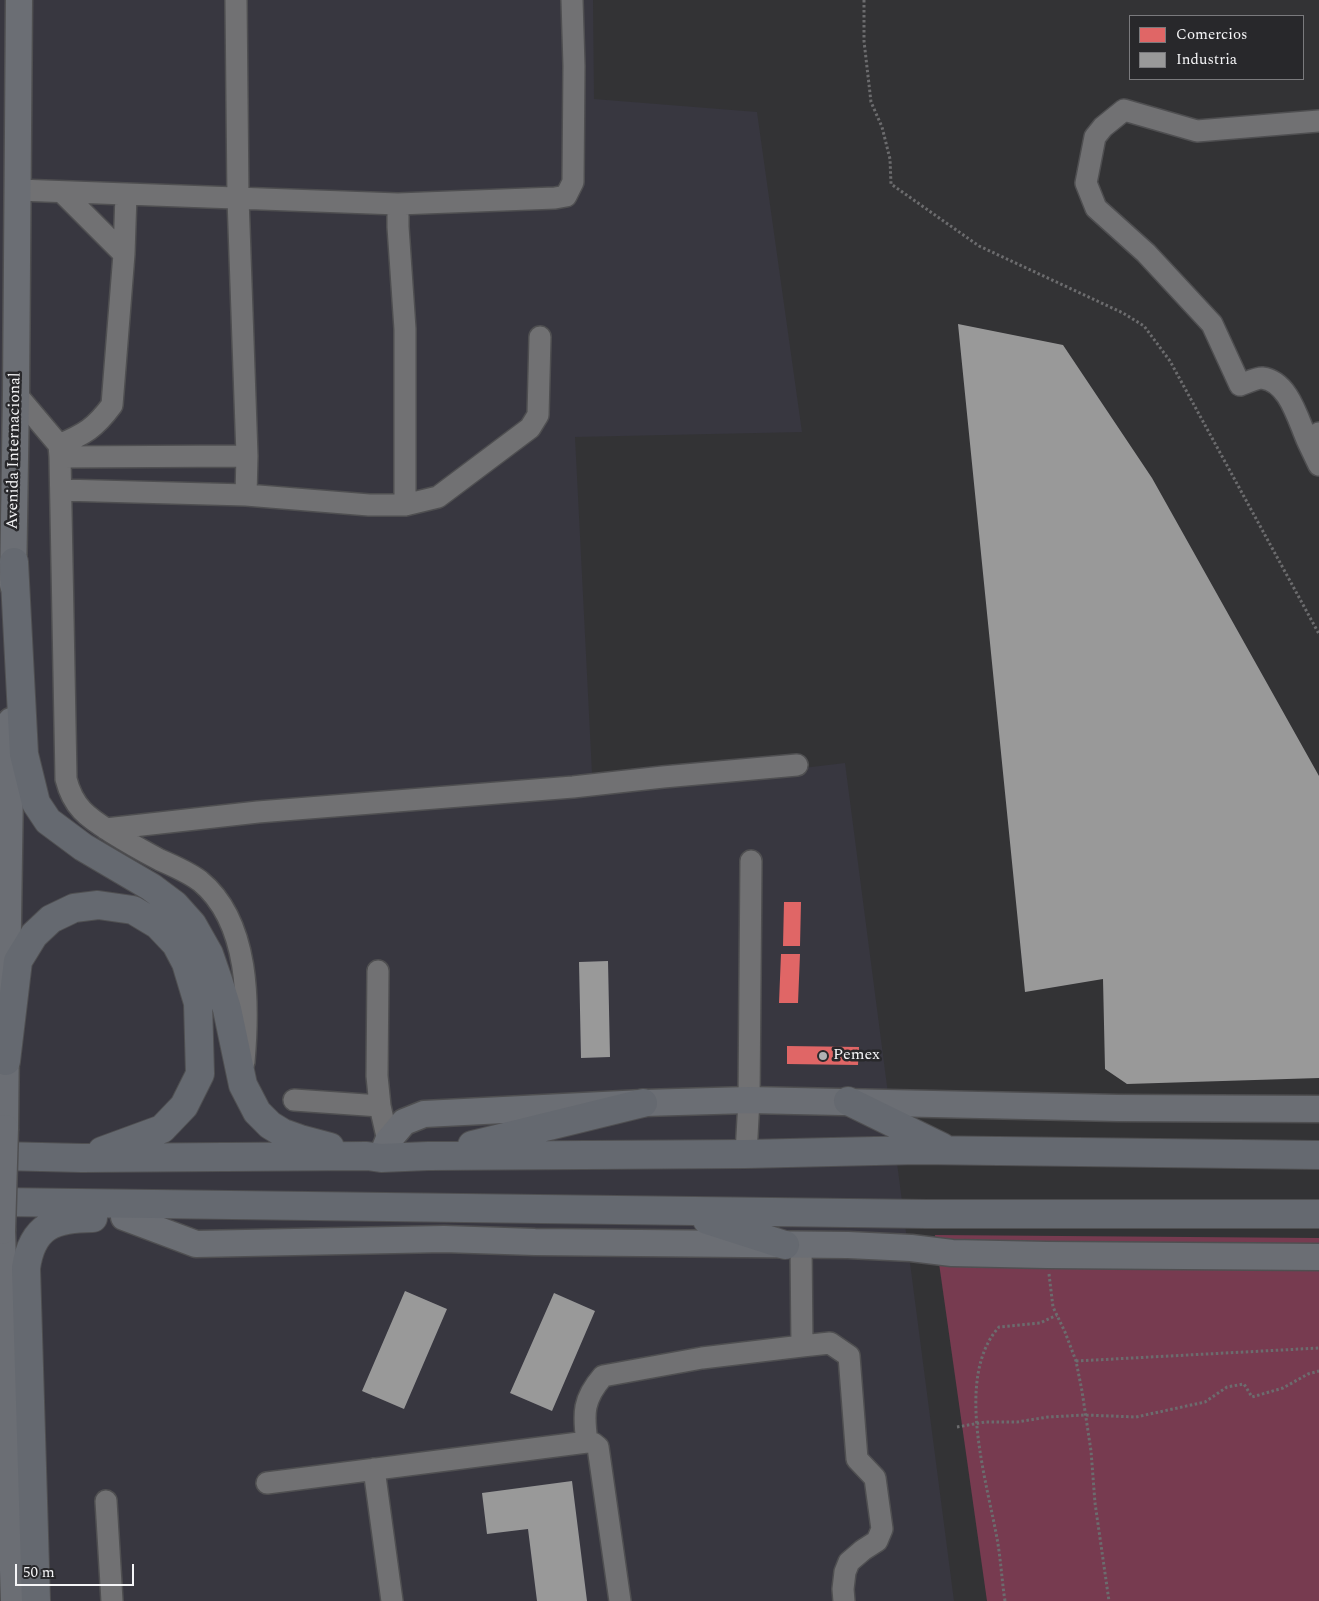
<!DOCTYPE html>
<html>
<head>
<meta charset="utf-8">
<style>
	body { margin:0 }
	#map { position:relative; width:1319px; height:1601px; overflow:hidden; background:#333335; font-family:Spectral,serif }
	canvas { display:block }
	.legend { position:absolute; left:1129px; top:15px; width:175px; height:65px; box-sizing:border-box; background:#28282b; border:1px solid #7a7a7d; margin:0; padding:6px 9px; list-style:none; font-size:15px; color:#f5f5f7 }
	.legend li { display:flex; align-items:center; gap:10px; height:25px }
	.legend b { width:25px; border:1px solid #7a7a7d }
	.scale { position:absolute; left:15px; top:1564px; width:119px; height:22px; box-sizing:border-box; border:2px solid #f5f5f7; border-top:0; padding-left:6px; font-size:15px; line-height:18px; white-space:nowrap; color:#f5f5f7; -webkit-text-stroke:4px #28282b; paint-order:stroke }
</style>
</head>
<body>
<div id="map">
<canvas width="1319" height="1601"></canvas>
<ul class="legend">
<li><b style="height:14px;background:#e06666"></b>Comercios</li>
<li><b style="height:14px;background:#999"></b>Industria</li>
</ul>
<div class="scale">50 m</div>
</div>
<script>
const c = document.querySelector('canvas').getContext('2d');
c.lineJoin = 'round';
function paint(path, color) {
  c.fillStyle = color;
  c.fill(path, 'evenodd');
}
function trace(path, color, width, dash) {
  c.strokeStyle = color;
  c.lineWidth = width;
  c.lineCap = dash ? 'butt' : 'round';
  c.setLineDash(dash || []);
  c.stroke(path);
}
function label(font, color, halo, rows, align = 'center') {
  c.font = font + ' Spectral,serif';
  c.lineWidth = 5;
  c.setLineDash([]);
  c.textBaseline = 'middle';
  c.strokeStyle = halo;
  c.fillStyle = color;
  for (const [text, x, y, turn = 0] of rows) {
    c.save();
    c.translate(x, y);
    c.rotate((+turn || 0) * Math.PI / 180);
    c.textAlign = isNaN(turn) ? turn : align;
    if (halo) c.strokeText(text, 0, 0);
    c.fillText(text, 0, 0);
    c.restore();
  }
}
const built = new Path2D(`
	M0 0H593L594 99 757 112 802 432 575 437 593 793 845 763 954 1601H14L0 1194Z`);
const green = new Path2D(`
	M935 1235 1319 1238V1601H987Z`);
const shops = new Path2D(`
	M784 902H801L800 946H783Z
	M781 954H800L798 1003H779Z
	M787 1046 859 1047 858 1065 787 1064Z`);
const industry = new Path2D(`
	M958 324 1063 345 1152 478 1319 776V1078L1127 1084 1105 1069 1103 979 1025 992Z
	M608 961 610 1057 581 1058 579 962Z
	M405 1291 447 1309 404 1409 362 1391Z
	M554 1293 595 1311 552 1411 510 1393Z
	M572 1481 587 1601H537L528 1529 487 1534 482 1493Z`);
const path = new Path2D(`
	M864 0V41L871 102 882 127 890 159 891 184 979 246 1123 313 1144 326 1170 361 1319 634
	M1049 1274 1053 1307 1065 1332 1076 1361 1082 1391 1091 1451 1095 1503 1109 1601
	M1076 1361 1319 1348
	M957 1427 985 1422H1017L1048 1417 1085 1415 1136 1417 1205 1402 1227 1387 1244 1384 1252 1397 1283 1388 1308 1374 1319 1371
	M1005 1601C1002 1582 1001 1563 998 1544 988 1484 953 1378 999 1327L1040 1323 1057 1315`);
const minor = new Path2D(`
	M236 0 238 198 247 456 246 495
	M1319 121 1197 131 1124 110 1103 127 1095 137 1086 183 1096 208 1146 253 1212 324 1240 385C1246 383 1256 378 1262 378 1289 381 1298 420 1308 442L1319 433
	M18 190 398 204V227L405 329V505
	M62 192 124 254
	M398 204 555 198 566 196 573 182 574 66 572 0
	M16 394 59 445 60 457 66 779C73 807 87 817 111 832 127 842 143 851 160 860 174 866 188 872 200 881 250 922 249 1004 244 1062
	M1308 442 1319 465
	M59 445C85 434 95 428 112 405L124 254 126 194
	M60 457 247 456
	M61 490 246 495 369 505H405L438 497 530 428 538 415 540 337
	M106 829 258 812 573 787 663 777 797 765
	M378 971 377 1076 380 1106 388 1141
	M294 1100 380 1106
	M746 1154 749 1100 751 861
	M801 1245 802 1346 830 1343 849 1356 857 1459 875 1478 882 1529 877 1541 863 1550 849 1562 845 1572 843 1589 844 1601
	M587 1442C583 1413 583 1399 603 1376L702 1358 802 1346
	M374 1469 392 1601
	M267 1483 587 1442 593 1443 598 1447 620 1601
	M106 1501 112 1601`);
const major = new Path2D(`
	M13 585 16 394 19 0
	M7 987 11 721
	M5 1128 6 1039
	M381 1158 388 1141 404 1122 424 1114 643 1103 749 1100 1118 1108 1319 1109
	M124 1217 196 1244 444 1239 535 1242 848 1245 911 1248 952 1253 1047 1255 1319 1257
	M2 1231 14 1601`);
const highway = new Path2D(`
	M14 562 24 754 36 803 48 821 83 847 151 887 175 905 192 924 209 954 218 980 227 1009 243 1085 257 1112 270 1125 283 1133 300 1139 330 1147
	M6 1061 18 961 34 935 51 919 74 908 98 905 133 910 158 925 176 944 186 963 198 1003 200 1074 184 1106 162 1129 102 1151
	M848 1101 942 1147
	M472 1145 643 1103
	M0 1156 82 1158 367 1156 381 1158 428 1156 746 1154 918 1150 1319 1155
	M0 1202 927 1214H1319
	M707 1220 785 1245
	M36 1601 26 1268C32 1226 54 1218 93 1218`);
const majorBridge = new Path2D(`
	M2 1231 5 1128`);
const markers = [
	[823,1056,5,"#b1b1b3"]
];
const streetNames = [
	["Avenida Internacional",15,451,-89]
];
const poiNames = [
	["Pemex",833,1056]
];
paint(built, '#383740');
paint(green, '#773b50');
paint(shops, '#e06666');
paint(industry, '#999');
trace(minor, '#4f4f51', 24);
trace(major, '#4f4f51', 29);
trace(highway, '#4f4f51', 30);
trace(path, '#6c6c6e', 3, [2.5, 2.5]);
trace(minor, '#717173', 21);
trace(major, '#6b6e74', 26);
trace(highway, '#656970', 28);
trace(majorBridge, '#4f4f51', 29, []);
trace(majorBridge, '#6b6e74', 26);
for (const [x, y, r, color] of markers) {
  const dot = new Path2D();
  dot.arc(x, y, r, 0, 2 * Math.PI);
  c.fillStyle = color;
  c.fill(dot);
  trace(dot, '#28282b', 2);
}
label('16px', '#f5f5f7', '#28282b', streetNames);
label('16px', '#f5f5f7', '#28282b', poiNames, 'left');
</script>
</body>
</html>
